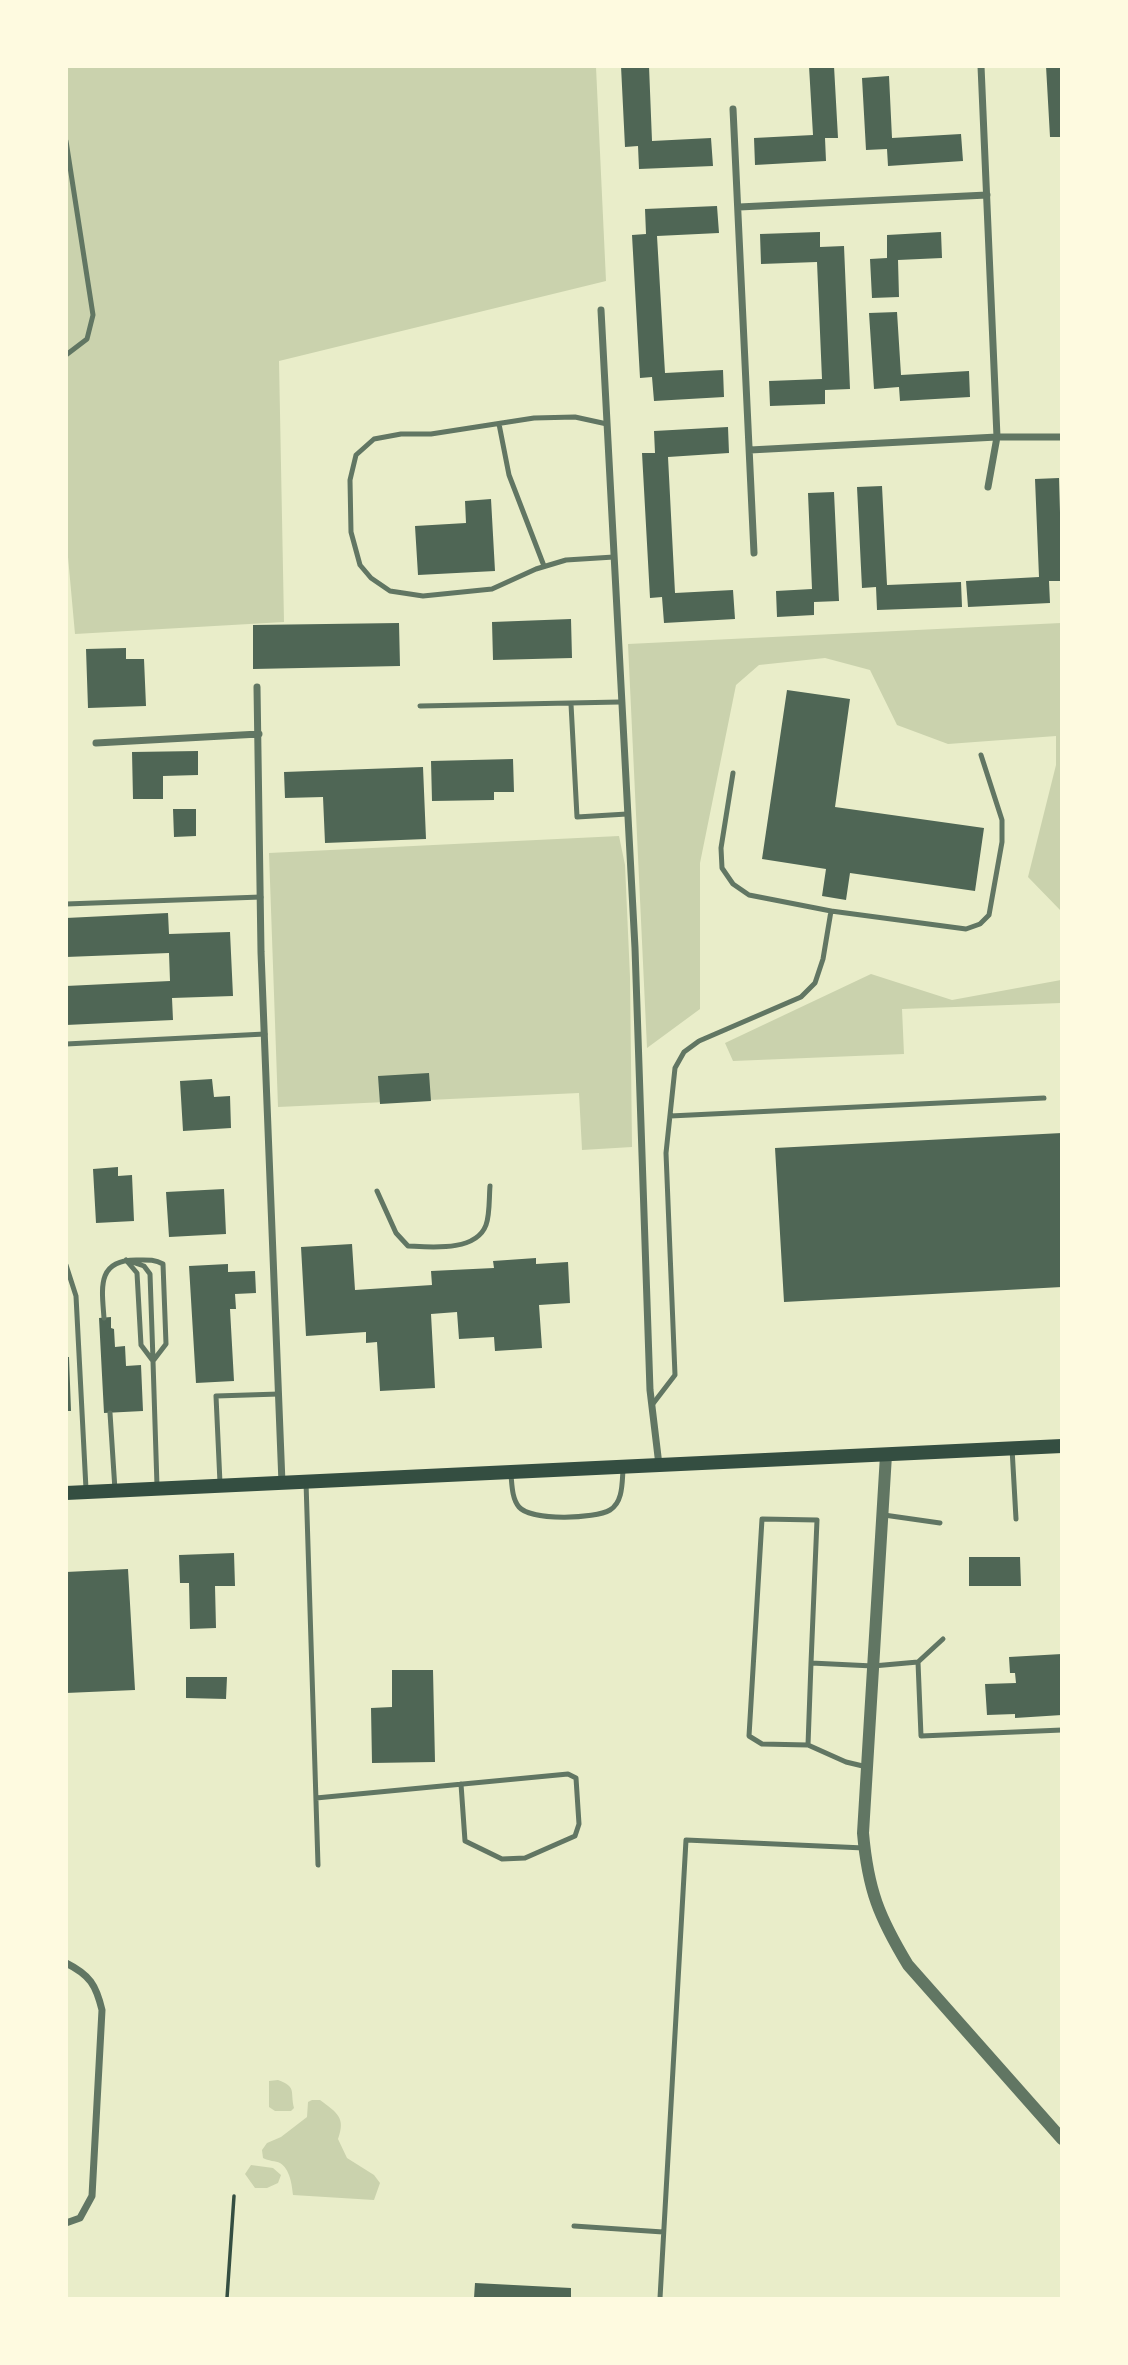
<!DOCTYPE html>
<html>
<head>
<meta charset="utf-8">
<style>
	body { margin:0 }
	#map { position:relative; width:1128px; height:2365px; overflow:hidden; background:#e9edc9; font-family:"IBM Plex Sans",sans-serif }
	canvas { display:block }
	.frame { position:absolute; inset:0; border:68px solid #fefae0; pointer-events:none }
</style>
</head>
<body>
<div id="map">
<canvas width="1128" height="2365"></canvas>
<div class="frame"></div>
</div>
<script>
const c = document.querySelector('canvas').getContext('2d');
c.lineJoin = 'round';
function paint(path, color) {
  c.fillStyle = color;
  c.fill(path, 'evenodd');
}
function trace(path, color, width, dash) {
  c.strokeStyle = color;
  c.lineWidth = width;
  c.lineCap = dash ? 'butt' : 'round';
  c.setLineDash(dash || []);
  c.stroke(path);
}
const green = new Path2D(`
	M66 67H596L606 281 279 361 284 622 75 634 66 535Z
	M1061 623V911L1028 877 1056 765V736L948 744 897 725 870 670 825 658 759 665 736 685 700 863V1009L647 1048 628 644Z
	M619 836 625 865 630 977 632 1147 582 1150 579 1093 278 1107 269 853Z
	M871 974 952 1000 1061 980V1003L902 1009 904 1054 733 1061 725 1043Z
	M278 2080C297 2087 290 2091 294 2108L291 2111H275L269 2107V2081Z
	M312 2100H320C337 2113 346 2117 338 2139L347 2158 374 2175 380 2183 374 2200 293 2195C292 2185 290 2169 280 2163 276 2161 268 2161 263 2158L262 2150 267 2143 281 2137 307 2117 308 2102Z
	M251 2165 273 2168 281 2175 278 2183 267 2188H255L245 2174Z`);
const building = new Path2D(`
	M621 66H649L652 141 711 138 713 166 639 169 638 146 625 147Z
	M809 66H834L838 138H825L826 161 755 165 754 138 813 135Z
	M1046 66H1062V137H1050Z
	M889 76 892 138 961 134 963 161 888 166 887 149 866 150 862 78Z
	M717 206 719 233 657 236 665 373 723 370 724 397 654 401 652 377 640 378 632 235 646 234 645 209Z
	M820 232V247L844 246 850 389 825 390V404L770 406 769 381 822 379 817 262 761 264 760 234Z
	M941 232 942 258 898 260 899 297 872 298 870 259 887 258V235Z
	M897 312 901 375 969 371 970 397 900 401 899 387 874 389 869 313Z
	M728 427 729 453 668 457 675 593 733 590 735 619 664 623 662 597 650 598 642 453H655L654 431Z
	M1059 478 1062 581H1049L1050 603 968 607 966 581 1039 577 1035 479Z
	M882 486 887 585 961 582 962 607 877 610 876 587 862 588 857 487Z
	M834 492 839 601 814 602V615L777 617 776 591 812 589 808 493Z
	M491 499 495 571 418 575 415 526 466 523 465 501Z
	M571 619 572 658 493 660 492 622Z
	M399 623 400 666 253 669V625Z
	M126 648V659H144L146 706 88 708 86 649Z
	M787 690 850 699 835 807 984 828 975 891 850 873 846 900 822 896 826 869 762 859Z
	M198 751V775L163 776V799H133L132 752Z
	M513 759 514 792H494V800L432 801 431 761Z
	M423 767 426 839 325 843 323 797 285 798 284 772Z
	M173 809H196V836L174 837Z
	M168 913 169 934 230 932 233 996 172 998 173 1020 66 1025V986L170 981 169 953 66 957V918Z
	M429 1073 431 1101 380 1104 378 1076Z
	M212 1079 214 1097 230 1096 231 1128 183 1131 180 1081Z
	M1062 1133V1287L784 1302 775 1148Z
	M118 1167V1176L132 1175 134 1221 96 1223 93 1169Z
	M224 1189 226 1234 169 1237 166 1192Z
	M352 1244 355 1290 432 1285 431 1271 494 1268 493 1261 536 1258V1264L568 1262 570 1303 539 1305 542 1348 495 1351 494 1337 459 1339 457 1312 431 1314 435 1388 380 1391 377 1342 366 1343V1332L306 1336 301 1247Z
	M228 1264V1272L255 1271 256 1293 235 1294 236 1309H230L234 1381 196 1383 189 1266Z
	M111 1317V1328L114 1329 115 1347 125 1346 126 1366 141 1365 143 1411 104 1413 99 1318Z
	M66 1357H69L71 1411H66Z
	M234 1553 235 1586H215L216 1628 190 1629 189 1583H180L179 1555Z
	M969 1557H1020L1021 1586H969Z
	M128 1569 135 1690 66 1693V1572Z
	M1062 1654V1715L1015 1718V1714L987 1715 985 1684 1016 1683 1015 1673H1010L1009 1657Z
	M392 1670H433L435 1762 372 1763 371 1708 392 1707Z
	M186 1677H227L226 1699 186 1698Z
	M475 2283 571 2288V2298H474Z`);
const path = new Path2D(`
	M227 2298 234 2196`);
const service = new Path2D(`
	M66 141 93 315 87 339 66 355
	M499 424 509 475 544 566
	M607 424 575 417 534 418 431 434H401L374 439 356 455 350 480 351 532 360 565 371 578 390 591 423 596 492 589 536 569 566 560 614 557
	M571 704 577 817 627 814
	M420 706 620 702
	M66 904 261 897
	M831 911 966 929 980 924 989 915 1002 842V820L981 755
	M66 1044 265 1034
	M670 1116 1044 1098
	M377 1191 396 1233 408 1246C431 1247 476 1252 486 1225 490 1214 489 1197 490 1186
	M126 1260 137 1273 141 1345 153 1361 157 1486
	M132 1262 144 1266 150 1274 153 1360
	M66 1265 76 1296 86 1489
	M104 1318C102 1289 96 1260 136 1260 146 1260 154 1259 163 1264L166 1344 153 1361
	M652 1405 675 1375 666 1153 675 1068 684 1052 699 1041 801 997 815 983 823 959 831 911 749 895 733 884 722 868 721 848 733 773
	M110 1413 115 1490
	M1012 1448 1016 1519
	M511 1475C512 1485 512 1499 519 1507 531 1521 595 1519 610 1510 623 1502 622 1483 623 1470
	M306 1482 318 1865
	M220 1483 216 1396 279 1394
	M884 1515 940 1523
	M918 1662 943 1639
	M811 1663 808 1745 762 1744 749 1736 762 1519 817 1520 811 1663 873 1666 918 1662 921 1736 1062 1730
	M808 1745 846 1762 867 1767
	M316 1798 568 1774 576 1778 579 1824 575 1836 525 1858 502 1859 465 1841 461 1784
	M574 2226 663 2232
	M660 2298 686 1840 864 1848`);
const minor = new Path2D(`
	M981 66 997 437 988 487
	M733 109 754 553
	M739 207 987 195
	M601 310 635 948 650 1390 659 1465
	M750 450 997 437H1062
	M257 687 261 952 282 1483
	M96 743 259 734
	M66 1963C90 1975 96 1985 102 2010L92 2196 80 2218 66 2223`);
const tertiary = new Path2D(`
	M886 1455 863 1833C868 1890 879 1917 908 1965L1062 2139`);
const secondary = new Path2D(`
	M66 1493 1062 1446`);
paint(green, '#cad2ad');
paint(building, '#4f6655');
trace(path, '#344e41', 3.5);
trace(service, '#617663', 5);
trace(minor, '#617663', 7);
trace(tertiary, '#617663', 12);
trace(secondary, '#344e41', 14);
</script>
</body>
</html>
